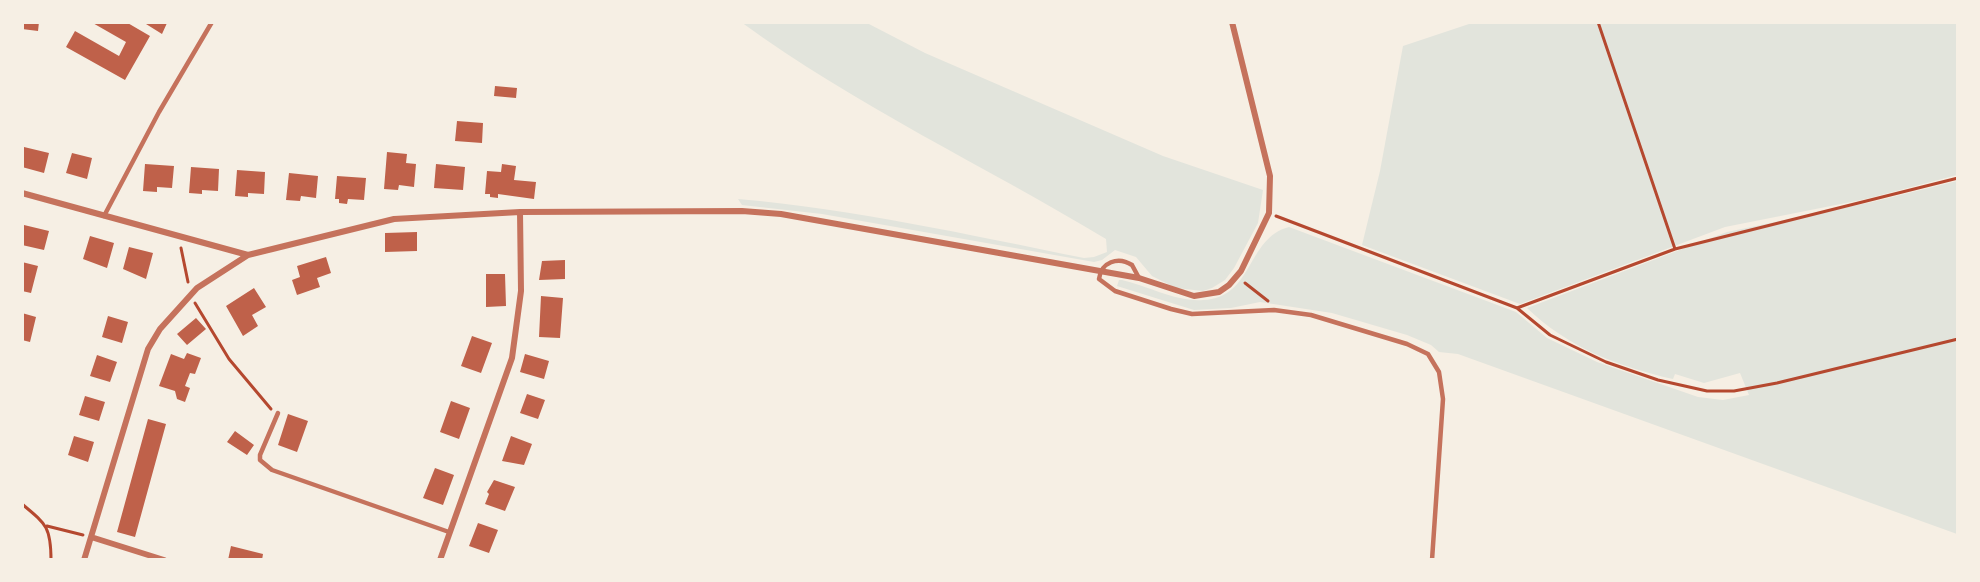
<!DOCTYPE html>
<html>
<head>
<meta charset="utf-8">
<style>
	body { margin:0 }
	#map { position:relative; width:1980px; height:582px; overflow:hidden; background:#f6efe4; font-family:"Titillium Web",sans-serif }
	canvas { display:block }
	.frame { position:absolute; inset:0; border:24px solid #f6efe4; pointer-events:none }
</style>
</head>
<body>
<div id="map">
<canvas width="1980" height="582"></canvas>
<div class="frame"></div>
</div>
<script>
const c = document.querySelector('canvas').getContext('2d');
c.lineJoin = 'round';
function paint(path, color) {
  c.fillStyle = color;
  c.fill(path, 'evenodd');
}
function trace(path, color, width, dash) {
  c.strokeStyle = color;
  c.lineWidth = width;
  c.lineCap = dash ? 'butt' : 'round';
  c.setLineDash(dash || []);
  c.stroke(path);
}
const green = new Path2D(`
	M741 22 867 23 925 53 1163 156 1263 190 1258 223 1234 268 1225 280 1212 288 1203 291 1176 288 1152 276 1136 257 1115 250 1102 260 1094 262 822 214 742 205 738 199C854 209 969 235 1084 258L1094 257 1107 252 1106 239C985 166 856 106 741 22Z
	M1475 22 1957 23V175L1866 199 1725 227 1520 304 1362 245 1380 171 1403 46Z
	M1957 181V534L1458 354 1439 352 1431 345 1407 335 1332 313 1260 302 1231 308 1194 310 1117 286 1119 280H1122C1148 286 1176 302 1203 300 1254 298 1246 238 1289 227L1516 312 1547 338 1597 362 1698 397 1723 400 1749 395 1740 373 1704 383 1675 374 1673 379C1619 367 1567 347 1527 308L1727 232 1872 202Z`);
const building = new Path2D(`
	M22 22H39L38 31 22 29Z
	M91 22H126L150 36 125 80 66 47 75 31 119 56 126 42Z
	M147 22H166L167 23 162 34 146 24Z
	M495 86 517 88 516 98 494 96Z
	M457 121 483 123 482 143 455 141Z
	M24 147 49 153 44 173 22 167Z
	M387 152 407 154 406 163 416 164 414 187 399 185 398 190 384 189Z
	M72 153 92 158 87 179 66 173Z
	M145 164 174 166 172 188 157 187V192L143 191Z
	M436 164 465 167 463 190 434 188Z
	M502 164 516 166 514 180 536 182 534 199 498 194V198L490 197V194H485L487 171 501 172Z
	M191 167 219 169 218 191 202 190V194L189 193Z
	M237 170 265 172 264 194 248 193V197L235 196Z
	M289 173 318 176 316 198 301 196 300 201 286 200Z
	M337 176 366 178 364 200 348 199 347 204 339 203V199H335Z
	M24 225 49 231 44 250 22 245Z
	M417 232V251L385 252V233Z
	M90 236 114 243 107 268 83 259Z
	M129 247 153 253 146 279 123 269Z
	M326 257 331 273 317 278 320 287 297 295 292 280 300 277 297 266Z
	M565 260V279L539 280 542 261Z
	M22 262 38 266 31 293 22 291Z
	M486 274H505L506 306 486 307Z
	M254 288 266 307 252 315 258 326 243 336 226 306Z
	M541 296 563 298 560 338 539 337Z
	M22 313 36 317 30 342 22 340Z
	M108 316 128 322 122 343 102 337Z
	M196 318 206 329 187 345 177 334Z
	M472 336 492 343 481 373 461 366Z
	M187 353 201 358 195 374 190 373 185 386 190 388 185 402 177 399 175 391 159 386 171 354 184 359Z
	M525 354 549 361 544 379 520 372Z
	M97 355 117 362 110 382 90 376Z
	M527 394 545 400 538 419 520 413Z
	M85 396 105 402 99 421 79 415Z
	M451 401 470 408 459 439 440 432Z
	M288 414 308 421 297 452 278 445Z
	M148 419 166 424 135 537 117 532Z
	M235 431 254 445 247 455 227 442Z
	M74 436 94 442 88 462 68 455Z
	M511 436 532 444 524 465 502 461Z
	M435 468 454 475 443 505 423 498Z
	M494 480 515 487 505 511 485 504 489 494 487 492Z
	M478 523 498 530 489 553 469 546Z
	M231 546 263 554 262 560H228Z`);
const path = new Path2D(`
	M1598 22 1675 249
	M1276 216 1517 308 1550 335 1606 362 1658 380 1707 391H1734L1777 383 1958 339
	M181 248 188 282
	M1245 283 1268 301
	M195 303 229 359 271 409
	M1517 308 1675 249 1958 178
	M22 504C46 524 51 527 51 560
	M47 526 83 535`);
const service = new Path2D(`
	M104 216 159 112 212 22
	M1139 278 1132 265C1118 256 1101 262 1099 279L1115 291 1171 309 1192 314 1274 310 1311 315 1407 344 1428 354 1439 372 1443 399 1432 560
	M278 413 260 455V460L272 470 449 532`);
const minor = new Path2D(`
	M22 193 248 255
	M91 537 164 560
	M84 560 148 349 160 329 197 288 248 255 394 219 520 212 742 211 781 214 1139 278 1194 296 1219 292 1229 285 1241 271 1269 213 1270 176 1232 22
	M440 560 512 358 521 291 520 212`);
paint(green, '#e2e4dc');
paint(building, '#bf614a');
trace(path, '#b5482f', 3);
trace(service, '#c5725c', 4.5);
trace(minor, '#c5725c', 6);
</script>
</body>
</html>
